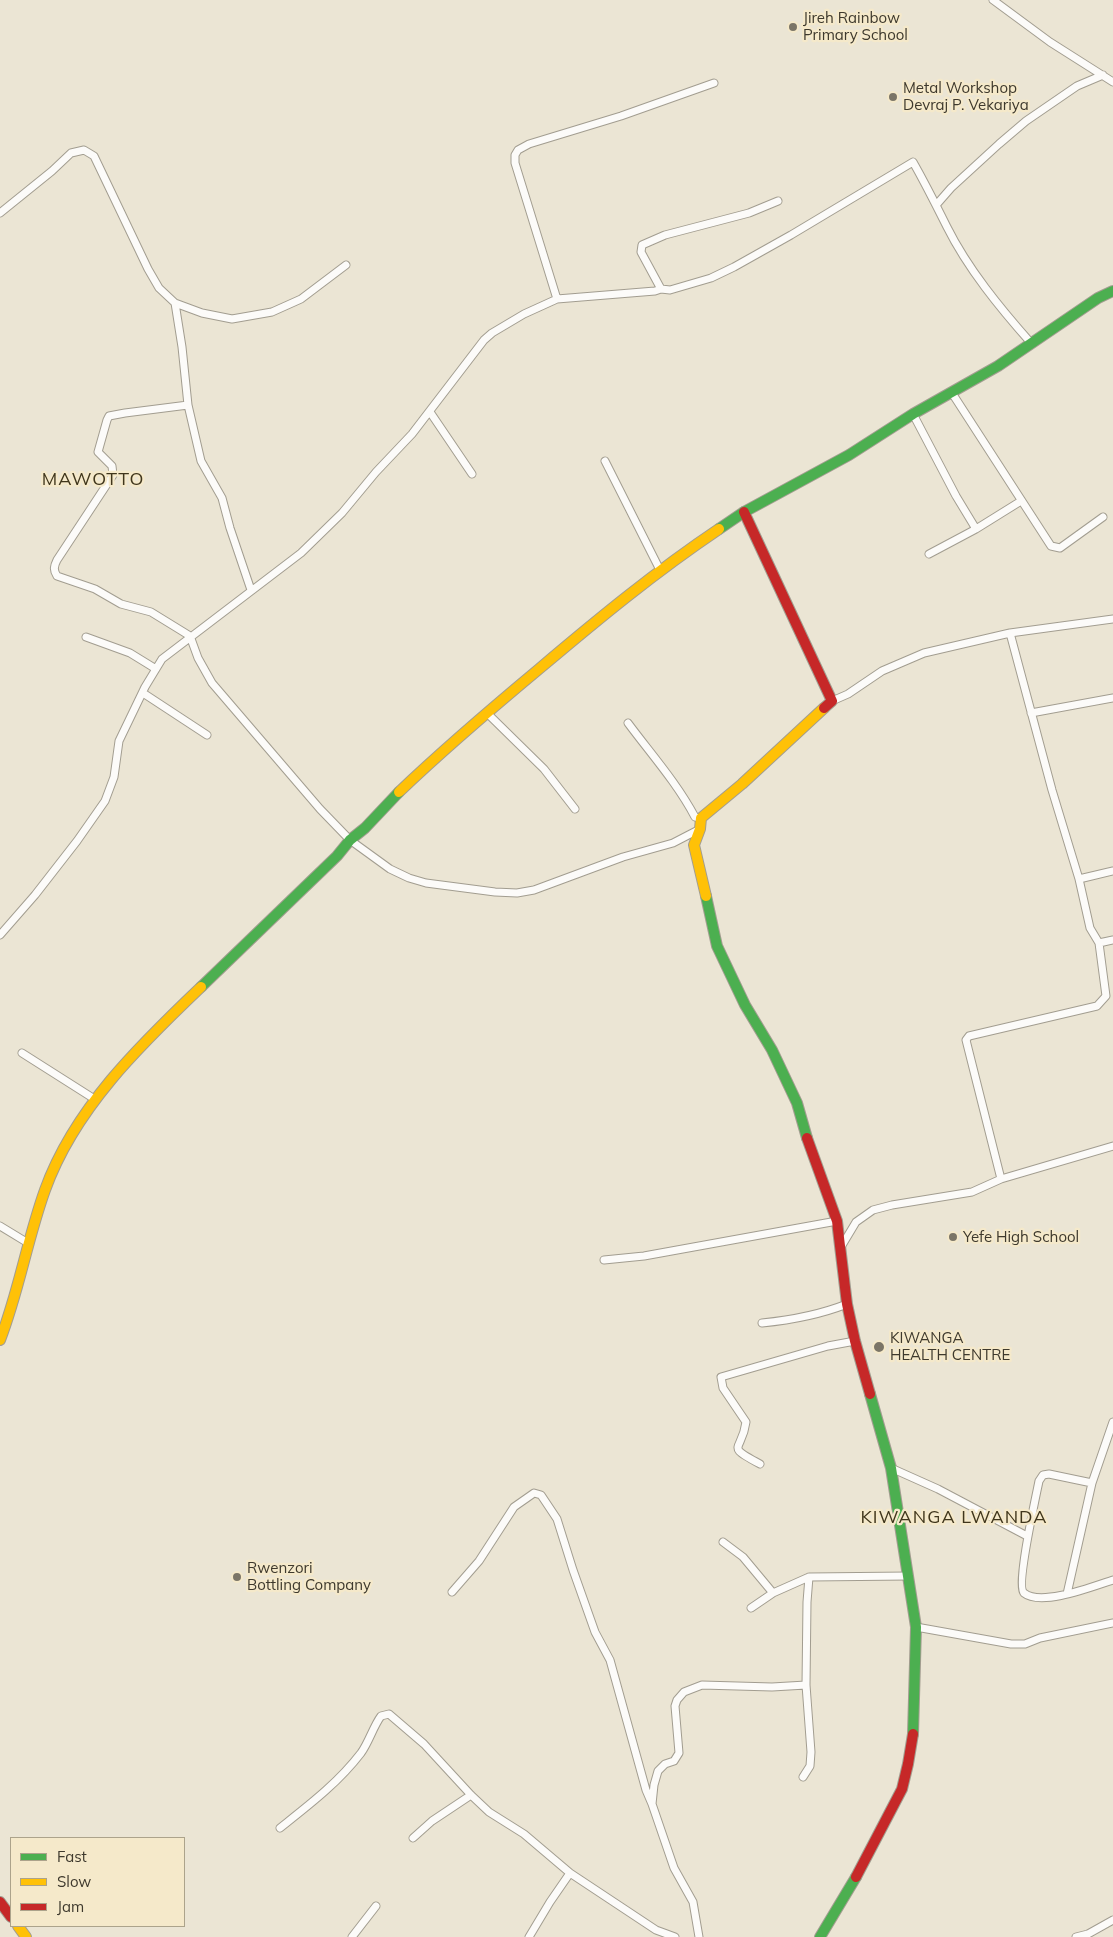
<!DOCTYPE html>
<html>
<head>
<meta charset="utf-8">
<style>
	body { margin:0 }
	#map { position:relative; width:1113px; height:1937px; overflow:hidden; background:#ebe5d4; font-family:Mulish,sans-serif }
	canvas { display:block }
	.legend { position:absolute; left:10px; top:1837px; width:175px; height:90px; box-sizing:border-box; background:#f5e9ca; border:1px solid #aca38b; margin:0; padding:6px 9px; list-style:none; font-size:15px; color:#3e392d }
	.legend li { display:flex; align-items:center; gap:10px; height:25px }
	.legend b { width:25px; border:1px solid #aca38b }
</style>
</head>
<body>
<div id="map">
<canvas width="1113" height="1937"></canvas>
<ul class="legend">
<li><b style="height:6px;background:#4caf50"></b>Fast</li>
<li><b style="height:6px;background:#ffc107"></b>Slow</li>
<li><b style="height:6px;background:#c62828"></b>Jam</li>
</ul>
</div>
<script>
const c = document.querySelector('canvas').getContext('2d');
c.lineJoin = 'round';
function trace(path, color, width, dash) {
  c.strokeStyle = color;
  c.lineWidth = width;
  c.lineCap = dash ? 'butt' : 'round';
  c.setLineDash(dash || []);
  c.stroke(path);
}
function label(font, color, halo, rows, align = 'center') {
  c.font = font + ' Mulish,sans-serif';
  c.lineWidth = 4.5;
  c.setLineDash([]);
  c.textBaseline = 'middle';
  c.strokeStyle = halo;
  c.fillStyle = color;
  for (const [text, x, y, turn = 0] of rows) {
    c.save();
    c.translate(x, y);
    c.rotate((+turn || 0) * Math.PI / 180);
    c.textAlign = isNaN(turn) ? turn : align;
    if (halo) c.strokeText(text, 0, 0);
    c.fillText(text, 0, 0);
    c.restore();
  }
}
const street = new Path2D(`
	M993 0 1050 42 1113 82
	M937 204 951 188 999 144 1026 121 1077 86 1103 75
	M0 213 52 171 71 153 84 150 94 156 148 269 159 288 175 303
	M661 289 641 252 642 245 665 235 749 213 778 201
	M557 299 515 163V155L518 150 529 144 621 116 714 83
	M952 393 1051 546 1060 548 1103 517
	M188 405 125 413 109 416 107 420 98 452 112 466 113 475 57 560C54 566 53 570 57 576L95 589 121 604 151 612 190 636 198 658 212 683 320 809 350 840 390 869 409 878 426 883 495 892 517 893 534 890 623 857 673 843 700 829
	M430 412 472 474
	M913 414 956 496 976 529
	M605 461 660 570
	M929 554 976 529 1021 501
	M251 590 230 528 222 498 201 461 188 405 182 347 175 303 202 313 232 319 272 312 301 299 346 265
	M86 637 130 653 156 669
	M143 693 207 735
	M832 701 848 694 882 671 924 653 1010 633 1113 619
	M487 713 544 769 575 809
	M1031 713 1113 698
	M628 723C651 754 677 783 695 817L701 818
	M1079 879 1113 871
	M0 935 35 895 77 841 105 801 114 777 119 741 145 687 162 659 301 553 342 513 376 472 412 434 484 340 492 333 524 314 557 299 655 291 661 289 670 290 711 278 734 267 791 235 913 162C925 183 936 205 947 227 968 269 1000 308 1031 343
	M1099 943 1113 940
	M22 1053 96 1100
	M1001 1179 966 1040 969 1036 1097 1006 1106 996 1099 943 1090 928 1079 879 1052 790 1010 633
	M0 1226 28 1243
	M841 1247 856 1222 873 1210 892 1205 972 1192 1001 1179 1113 1146
	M604 1260 644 1256 837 1221
	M762 1323C792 1320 819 1315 847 1304
	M760 1464C724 1445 742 1452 746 1422L723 1388 721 1377 828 1346 855 1341
	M891 1468 938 1489 1027 1536
	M1092 1483 1049 1474 1043 1475 1039 1481C1036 1496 1016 1586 1024 1593 1041 1607 1094 1586 1113 1580
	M723 1542 743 1557 773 1593
	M452 1592 479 1561 514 1507 534 1493 541 1495 557 1519 573 1570 595 1632 610 1660 646 1790 652 1804
	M1067 1594 1092 1483 1113 1422
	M751 1608 773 1593 809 1577 909 1576
	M916 1627 1011 1644H1025L1040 1638 1113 1623
	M803 1777 810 1766 811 1752 806 1685 807 1602 809 1577
	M280 1828C309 1805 338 1783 361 1753 369 1742 373 1727 381 1716L389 1714 424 1744 471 1795 489 1812 524 1834 570 1873 656 1930 675 1937
	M413 1838 432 1821 471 1795
	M352 1937 376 1906
	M529 1937 550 1902 570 1873
	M699 1937 693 1902 674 1868 652 1804 654 1785 658 1771 665 1764 674 1761 679 1753 675 1706 677 1700 684 1692 702 1685 772 1687 806 1685
	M1076 1937 1088 1934 1113 1920`);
const fast = new Path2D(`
	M719 529 744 512 849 455 913 414 998 366 1098 298 1113 291
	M706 896 717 946 745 1005 772 1050 797 1103 807 1138
	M201 987 337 856 350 840 365 828 399 792
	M870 1394 891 1468 916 1627 913 1734
	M820 1937 856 1877`);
const slow = new Path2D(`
	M399 792C444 749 491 709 539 669 597 620 655 572 719 529
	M706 896 694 845 700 829 701 818 742 784 824 708
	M0 1340C19 1291 27 1240 45 1190 74 1109 140 1045 201 987
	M18 1926 26 1937`);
const jam = new Path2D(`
	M744 512 832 701 824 708
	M807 1138 837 1221 847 1304 855 1341 870 1394
	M856 1877 902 1789 908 1764 913 1734
	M0 1902 11 1917`);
const markers = [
	[793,27,5,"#7b7567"],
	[893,97,5,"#7b7567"],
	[953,1237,5,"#7b7567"],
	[879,1347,6,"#7b7567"],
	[237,1577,5,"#7b7567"]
];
const poiNames = [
	["Jireh Rainbow",803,18],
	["Primary School",803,35],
	["Metal Workshop",903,88],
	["Devraj P. Vekariya",903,105],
	["Yefe High School",963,1237],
	["KIWANGA",890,1338],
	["HEALTH CENTRE",890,1355],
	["Rwenzori",247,1568],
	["Bottling Company",247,1585]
];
const quarterNames = [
	["MAWOTTO",93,480],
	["KIWANGA LWANDA",954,1518]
];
trace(street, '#a29d90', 9);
trace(fast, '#a29d90', 12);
trace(slow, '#a29d90', 12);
trace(jam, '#a29d90', 12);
trace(street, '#fcfbf9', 7);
trace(fast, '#4caf50', 10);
trace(slow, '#ffc107', 10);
trace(jam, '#c62828', 10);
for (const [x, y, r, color] of markers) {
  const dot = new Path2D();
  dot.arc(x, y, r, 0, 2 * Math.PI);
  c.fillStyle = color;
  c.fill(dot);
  trace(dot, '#f5e9ca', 2);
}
label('15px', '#3e392d', '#f5e9ca', poiNames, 'left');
c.letterSpacing = '1px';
label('18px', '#40361c', '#f5e9ca', quarterNames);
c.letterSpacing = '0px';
</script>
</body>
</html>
